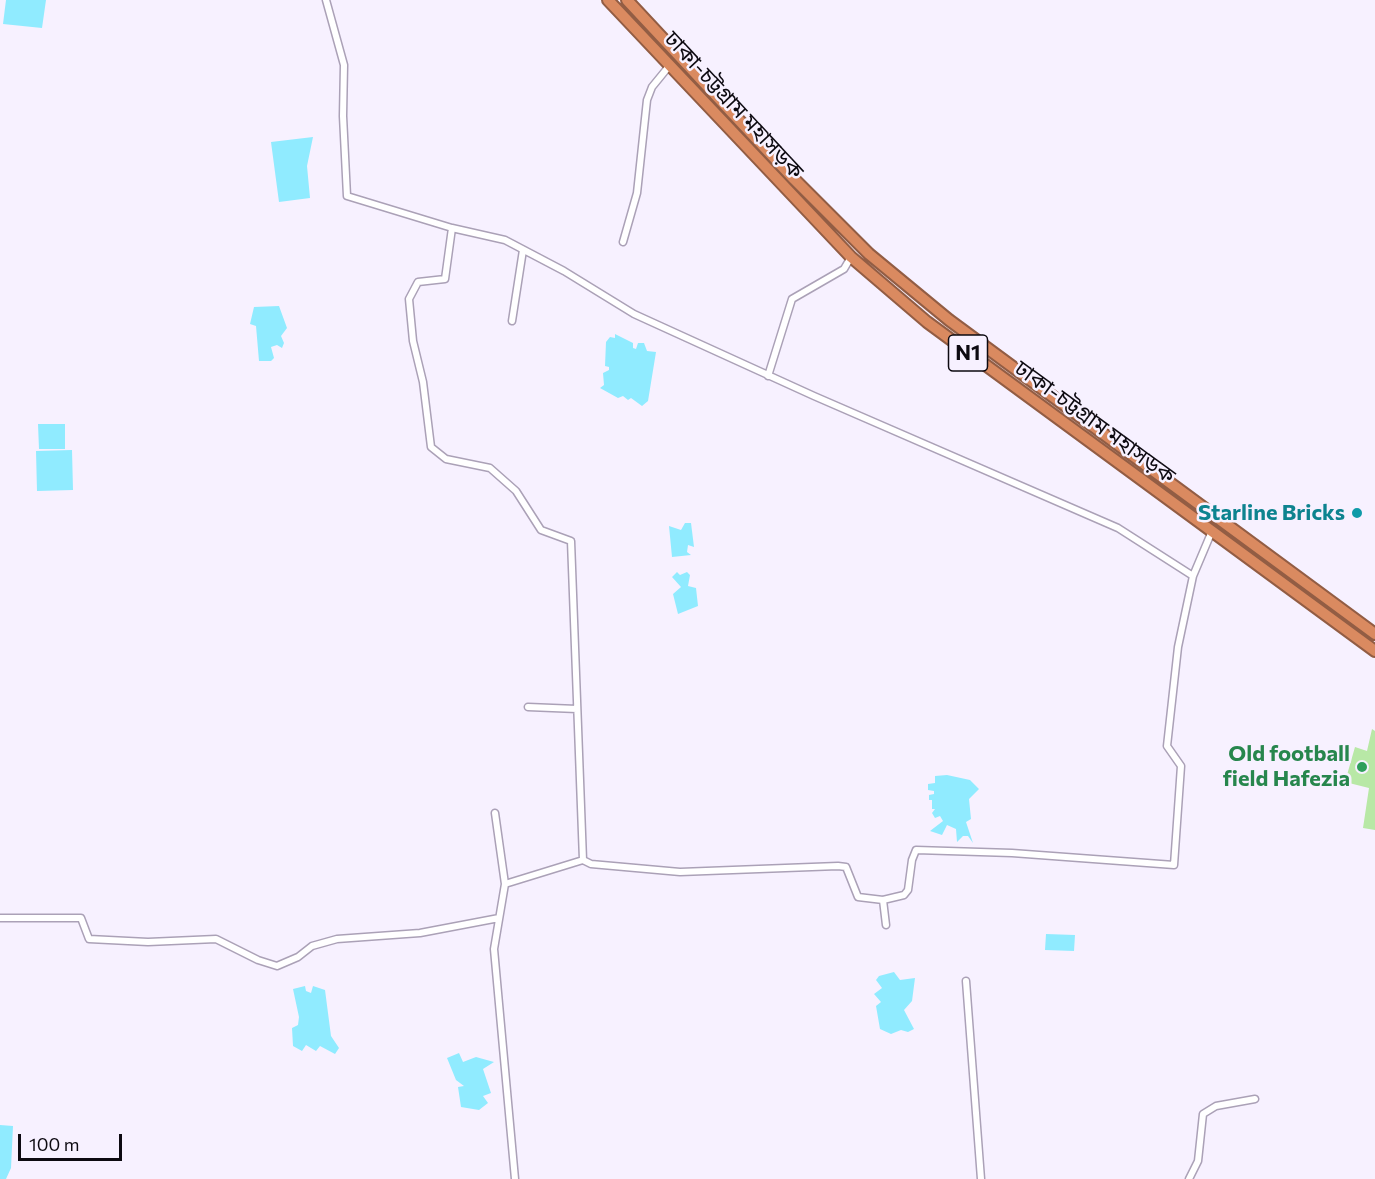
<!DOCTYPE html>
<html>
<head>
<meta charset="utf-8">
<style>
	body { margin:0 }
	#map { position:relative; width:1375px; height:1179px; overflow:hidden; background:#f7f1ff; font-family:Commissioner,sans-serif }
	canvas { display:block }
	.scale { position:absolute; left:18px; top:1134px; width:104px; height:27px; box-sizing:border-box; border:3px solid #0d0a11; border-top:0; padding-left:8px; font-size:18px; line-height:21px; white-space:nowrap; color:#0d0a11; -webkit-text-stroke:4px #f7f1ff; paint-order:stroke }
</style>
</head>
<body>
<div id="map">
<canvas width="1375" height="1179"></canvas>
<div class="scale">100 m</div>
</div>
<script>
const c = document.querySelector('canvas').getContext('2d');
c.lineJoin = 'round';
function paint(path, color) {
  c.fillStyle = color;
  c.fill(path, 'evenodd');
}
function trace(path, color, width, dash) {
  c.strokeStyle = color;
  c.lineWidth = width;
  c.lineCap = dash ? 'butt' : 'round';
  c.setLineDash(dash || []);
  c.stroke(path);
}
function label(font, color, halo, rows, align = 'center') {
  c.font = font + ' Commissioner,"Noto Sans Bengali",sans-serif';
  c.lineWidth = 5;
  c.setLineDash([]);
  c.textBaseline = 'middle';
  c.strokeStyle = halo;
  c.fillStyle = color;
  for (const [text, x, y, turn = 0] of rows) {
    c.save();
    c.translate(x, y);
    c.rotate((+turn || 0) * Math.PI / 180);
    c.textAlign = isNaN(turn) ? turn : align;
    if (halo) c.strokeText(text, 0, 0);
    c.fillText(text, 0, 0);
    c.restore();
  }
}
const green = new Path2D(`
	M1372 729 1375 731V830L1363 828 1369 788 1345 782 1355 747 1367 751Z`);
const water = new Path2D(`
	M6 0H46L42 28 3 24Z
	M313 137 307 166 310 198 279 202 271 142Z
	M279 306 287 328 281 336 284 343 282 348 277 345 271 347 274 358 271 361H259L256 326 250 324 254 307Z
	M615 334 633 343V348L636 349 638 343H644L647 351 656 352 648 401 642 406 631 398 628 400 623 396 618 398 600 388 604 385 603 373 609 370V367L605 366 606 342 610 337 615 338Z
	M38 424H65V449H39Z
	M72 450 73 490 37 491 36 451Z
	M685 523H691L694 547 688 545 687 552 691 555 672 557 669 526 681 530Z
	M677 572 680 575 687 572 690 575 688 586 696 588 698 606 678 614 673 594 681 587 672 577Z
	M947 775 970 780 979 789 969 799 971 819 966 822 973 843 968 836H963L957 842 956 829 947 825 942 835 930 831 943 821 940 816 935 818 932 813 935 809H932V800H929V795L934 794V791L928 790V784L935 783V776Z
	M1046 934 1075 935 1074 951 1045 950Z
	M894 972 900 980 915 978 912 1001 904 1010 914 1029 908 1032 901 1030 891 1034 880 1029 876 1006 881 1002 874 994 882 988 876 980 879 976Z
	M305 986 306 991 311 993 313 986 325 990 331 1036 339 1048 335 1054 320 1046 316 1051 306 1045 302 1051 293 1046 292 1028 298 1025 299 1017 293 989Z
	M459 1053 463 1062 476 1057 494 1062 483 1069 491 1093 483 1096 488 1103 479 1110 461 1107 458 1087 464 1086 456 1080 447 1058Z
	M0 1125 13 1126 11 1168 6 1179H0Z`);
const street = new Path2D(`
	M326 0 344 65 343 116 347 196 452 228 505 240 564 271 634 314 814 396 1118 528 1193 576
	M452 228 445 279 418 282 409 299 413 341 423 382 431 447 446 459 490 468 516 491 541 530 571 541 583 860 505 884 494 949 515 1179
	M623 242 637 193 647 100 652 87 670 65
	M512 321 523 250
	M768 376 792 299 844 269 851 257
	M528 707 577 709
	M495 813 505 884
	M583 860 591 864 680 872 838 866 846 867 858 897 883 900 904 895 908 890 912 860 916 850 1012 853 1174 865 1181 766 1167 746 1178 647 1193 576 1212 531
	M883 900 886 925
	M0 918H81L89 939 148 942 216 939 258 960 277 966 298 957 312 946 337 939 420 933 499 918
	M966 981 981 1179
	M1189 1179 1198 1161 1203 1114 1216 1106 1255 1099`);
const highway = new Path2D(`
	M608 0 851 257 927 322 1375 651
	M627 0 794 179 869 254 949 320 1375 634`);
const markers = [
	[1357,513,6,"#0f9aa8"],
	[1362,767,6,"#2e9e5b"]
];
const shields = [
	[968,353,39]
];
const shieldNames = [
	["N1",968,353]
];
const streetNames = [
	["ঢাকা-চট্টগ্রাম মহাসড়ক",734,105,47],
	["ঢাকা-চট্টগ্রাম মহাসড়ক",1095,422,36]
];
const cultureNames = [
	["Starline Bricks",1345,513]
];
const leisureNames = [
	["Old football",1350,754],
	["field Hafezia",1350,779]
];
paint(green, '#b8e8a6');
paint(water, '#90ebff');
trace(street, '#aba1b7', 9);
trace(highway, '#925d44', 14);
trace(street, '#fff', 6);
trace(highway, '#da8a60', 10);
for (const [x, y, r, color] of markers) {
  const dot = new Path2D();
  dot.arc(x, y, r, 0, 2 * Math.PI);
  c.fillStyle = color;
  c.fill(dot);
  trace(dot, '#f7f1ff', 2);
}
for (const [x, y, w] of shields) {
  const box = new Path2D();
  box.roundRect(x - w / 2, y - 18, w, 36, 4.5);
  c.fillStyle = '#f7f1ff';
  c.fill(box);
  trace(box, '#0d0a11', 1.5);
}
label('bold 21px', '#0d0a11', null, shieldNames);
label('22px', '#0d0a11', '#f7f1ff', streetNames);
label('bold 22px', '#0d838f', '#f7f1ff', cultureNames, 'right');
label('bold 22px', '#27864d', '#f7f1ff', leisureNames, 'right');
</script>
</body>
</html>
